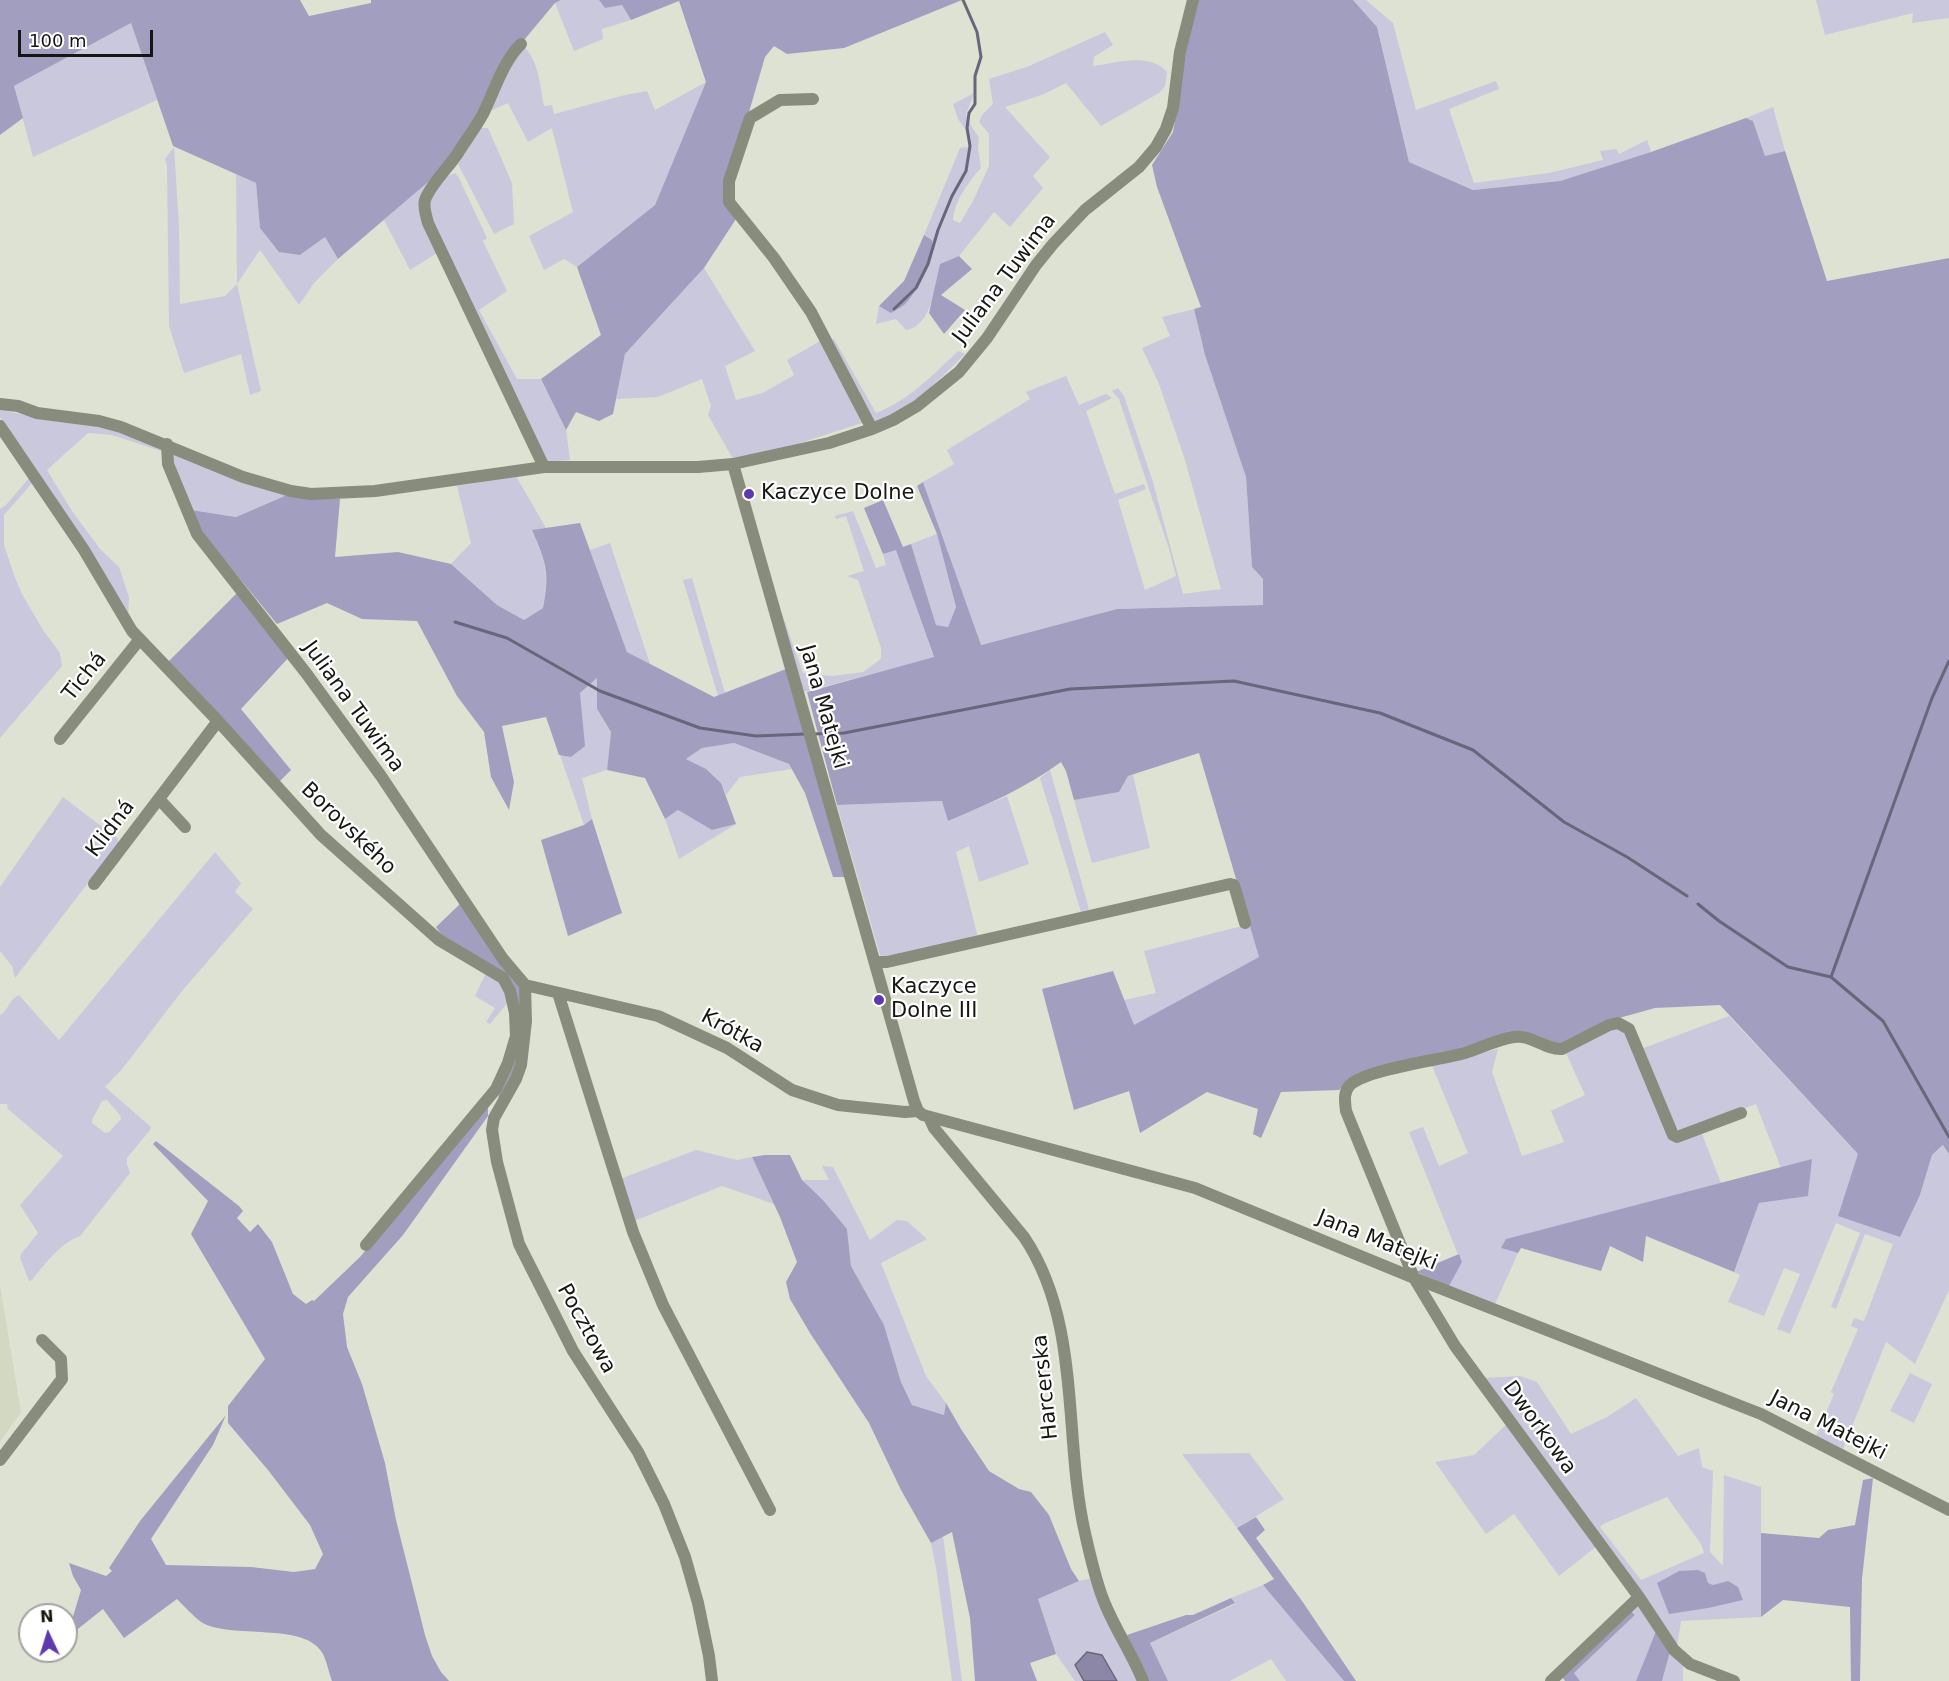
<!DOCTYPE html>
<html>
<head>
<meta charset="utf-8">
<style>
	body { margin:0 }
	#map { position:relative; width:1949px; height:1681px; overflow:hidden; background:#dee2d3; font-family:"DejaVu Sans",sans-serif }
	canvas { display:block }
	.north { position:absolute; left:18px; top:1603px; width:60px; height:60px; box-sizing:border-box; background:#fff; border:2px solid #a2a2a0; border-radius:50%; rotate:356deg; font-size:16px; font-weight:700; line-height:24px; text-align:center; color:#161712 }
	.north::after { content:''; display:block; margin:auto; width:21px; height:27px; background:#5d39b1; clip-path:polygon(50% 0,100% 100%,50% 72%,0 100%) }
	.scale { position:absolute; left:18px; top:30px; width:135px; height:27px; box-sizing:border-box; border:3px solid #161712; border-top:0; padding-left:8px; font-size:18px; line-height:21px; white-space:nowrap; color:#161712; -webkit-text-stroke:4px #fff; paint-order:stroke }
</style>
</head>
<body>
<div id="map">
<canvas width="1949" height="1681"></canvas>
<div class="north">N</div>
<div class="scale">100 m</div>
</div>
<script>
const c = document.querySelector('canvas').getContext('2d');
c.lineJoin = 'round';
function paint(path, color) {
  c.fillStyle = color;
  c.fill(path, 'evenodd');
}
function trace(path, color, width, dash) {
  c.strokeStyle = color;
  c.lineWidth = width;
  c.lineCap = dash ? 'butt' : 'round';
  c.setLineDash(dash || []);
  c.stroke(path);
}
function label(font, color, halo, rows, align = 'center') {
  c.font = font + ' "DejaVu Sans",sans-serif';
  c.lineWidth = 4.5;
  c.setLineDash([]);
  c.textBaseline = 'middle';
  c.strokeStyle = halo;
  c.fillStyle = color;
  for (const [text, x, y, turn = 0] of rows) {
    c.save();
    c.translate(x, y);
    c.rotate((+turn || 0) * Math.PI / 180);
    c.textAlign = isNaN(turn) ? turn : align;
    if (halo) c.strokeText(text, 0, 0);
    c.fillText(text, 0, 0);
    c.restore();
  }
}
const built = new Path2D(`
	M0 1285 21 1412 0 1442Z`);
const green = new Path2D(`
	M561 0H599L605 8 622 4 631 20 602 29 603 39 574 51 555 3Z
	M1353 0H1366L1393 23 1416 110 1496 81 1499 89 1449 109 1474 183 1549 173 1603 160 1600 151 1616 149 1619 154 1647 140 1651 152 1560 181 1473 190 1409 162 1377 27Z
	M1816 0H1949V18L1912 23 1913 13 1825 35Z
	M131 23 157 100 33 157 14 86Z
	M1105 32 1113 45 1094 57 1093 66C1116 63 1150 52 1167 72L1165 86 1159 93 1101 126 1066 83 1044 94 1005 107 1050 157 1033 176 1043 188 1010 227 994 212 959 256 940 264C935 285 932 326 906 330L896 319 876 324 879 306 891 312C903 295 934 261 932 240L924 235 960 148 968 147 970 136 958 119 953 104 974 93 966 115 973 129 979 137 978 148 981 168C969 181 954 202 953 220L960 223 973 201 989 166V134L979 122 982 115 993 104 989 79 1029 66Z
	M525 48C539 62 540 86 544 106L552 105 554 114 625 95 647 91 655 110 706 82 655 205 577 267 564 259 544 270 529 236 573 212 552 128 528 142 508 103 490 111 504 73Z
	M1773 107 1785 151 1765 156 1753 121 1746 118Z
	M481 128H488L512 183 514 224 494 234 458 164Z
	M174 147 179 226 180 304 225 296 237 284 236 174 256 183 260 228 300 255 325 237 338 259 314 283 299 305 260 250 237 284 261 391 250 395 241 354 184 373 169 326 167 166 165 159Z
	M455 173 458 176 487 238 483 241 507 291 479 310 517 379H541L566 430 570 460 546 462 430 217 428 200 443 178Z
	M437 174 420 202 437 253 410 270 384 220Z
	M704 268 755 351 725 366 736 400 763 393 794 375 787 360 822 340 865 422 794 445 733 459 708 415 711 406 702 379 658 397 616 399 625 354Z
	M1194 309 1205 355 1246 477 1252 567 1263 579V605L1117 609 980 645 923 482 954 464 947 450 1030 399 1026 392 1066 376 1079 405 1106 394 1112 398 1086 411 1115 494 1144 484 1146 489 1118 500 1145 590 1176 576 1169 549 1119 399 1112 391 1118 388 1124 396 1153 482 1183 594 1221 589 1185 460 1159 384 1142 348 1170 336 1162 317Z
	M834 339 876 413C909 400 933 375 958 351L965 354C938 381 912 408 876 423L871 421 830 340Z
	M0 409C30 418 60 420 91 425 116 429 143 439 164 452L112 435 88 433 47 470 72 511 100 549 119 567 129 597 128 617 45 484 0 417Z
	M174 454 287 495 236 517 191 510 172 463Z
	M516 476 546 528 532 531C546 562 549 574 543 608L524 620 497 605 451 564 471 543 457 486Z
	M29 478 33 482 4 515V545L14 575 22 594 43 630 60 653 62 666 0 738V509L6 505Z
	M853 511 876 568 886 565 883 554 896 549 934 658 803 692 775 594 803 673 832 676 863 672 881 659V648L858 580 847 576 864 571 846 516 836 519 835 516Z
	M937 534 956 607 948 627 936 625 911 544Z
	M610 543 650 664 627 652 590 550Z
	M692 578 725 693 718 696 683 580Z
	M597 678V709L611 732 607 770 582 778 592 819 584 825 560 755 571 757 584 746 580 693Z
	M734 743 789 764 792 769 740 777 726 795C719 776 704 768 686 759L702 748Z
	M1050 770 1089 909 1081 912 1040 778Z
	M1133 775 1150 848 1092 863 1074 800 1119 792 1128 776Z
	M1007 796 1029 864 979 882 969 846 956 852 978 937 887 957 880 955 837 805 943 801 948 821Z
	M63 797 118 839V844L15 978 12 966 0 951V887Z
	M678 810 712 830 736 824 679 859 665 819Z
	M215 852 241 883 235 892 253 909 182 991 123 1068 105 1087 151 1127 150 1130 127 1158V1164L130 1173 80 1236C59 1244 46 1263 32 1280L29 1281 20 1258 21 1254 38 1233 20 1205 63 1156 8 1109 7 1104H0V1015C9 1011 7 1001 19 995L59 1040ZM107 1100 120 1115 121 1119 109 1132 105 1133 92 1123V1120L102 1101Z
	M1250 924 1259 957 1133 1026 1124 1000 1156 993 1144 951Z
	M486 973 506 985 509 1001 490 1024 486 1022 495 1008 475 996Z
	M1729 1016 1858 1154 1899 1237 1920 1195 1932 1155 1944 1145 1949 1154V1290L1915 1364 1886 1342 1843 1449 1815 1438 1834 1394 1831 1392 1858 1329 1851 1326 1854 1318 1864 1321 1893 1244 1865 1234 1836 1309 1831 1307 1860 1233 1836 1223 1790 1334 1777 1329 1800 1274 1784 1268 1764 1316 1728 1302 1740 1275 1734 1272 1759 1203 1808 1195 1811 1160 1781 1168 1756 1104 1677 1134 1641 1049Z
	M1614 1027H1623L1671 1138 1702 1134 1721 1183 1507 1239 1502 1248 1518 1253 1495 1304 1449 1286 1461 1262 1409 1132 1423 1127 1439 1166 1468 1153 1431 1063 1498 1049 1492 1072 1522 1156 1564 1142 1551 1111 1585 1095 1565 1051Z
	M696 1150 737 1160 752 1157 774 1204 722 1186 634 1221 620 1179Z
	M822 1166 833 1167 870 1240 897 1220 907 1221 927 1239 881 1263 926 1376 946 1403 944 1415 912 1405 901 1382 884 1325 851 1266 847 1229 823 1200 802 1180H829Z
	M1910 1373 1932 1384 1914 1423 1890 1411Z
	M1520 1376 1537 1382 1571 1434 1607 1417 1636 1398 1678 1456 1699 1448 1702 1467 1713 1471 1710 1552 1723 1566 1724 1475 1761 1487V1617L1681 1621 1676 1652 1483 1378ZM1667 1497 1701 1544 1704 1553 1641 1580 1600 1527 1603 1524Z
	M1507 1424 1597 1546 1559 1576 1514 1514 1486 1534 1435 1462 1474 1455Z
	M1249 1453 1284 1499 1237 1528 1182 1454Z
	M943 1536 962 1681H952L936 1568 931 1543Z
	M1092 1578 1139 1681H1117L1102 1655 1075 1665 1084 1681H1075L1056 1654 1038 1599 1079 1581Z
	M1263 1585 1344 1681H1286L1271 1659 1230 1681H1168L1150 1643 1235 1604 1231 1598Z
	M1638 1604 1656 1631 1636 1681H1580L1574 1673 1635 1615 1630 1610Z
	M1670 1652 1683 1663V1681H1662Z`);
const forest = new Path2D(`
	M0 0H300L309 16 371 3V0H561L555 3 494 76 477 121 448 165 338 259 325 237 300 255 279 252 260 228 256 183 173 146 131 23 14 86 23 118 0 135Z
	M599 0H962L844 48 787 54 774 46 765 57 729 181 736 219 704 268 625 354 613 414 599 421 576 412 566 430 541 379 601 335 577 267 655 205 706 82 679 1 631 20 622 5 605 8Z
	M1198 0H1353L1377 27 1409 162 1473 190 1560 181 1651 152 1746 118 1753 121 1765 156 1785 151 1827 281 1949 258V1154L1943 1145 1932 1155 1920 1195 1900 1237 1838 1216 1858 1154 1720 1005 1655 1008 1619 1018 1562 1046 1514 1033 1463 1050 1358 1073 1339 1090 1281 1092 1261 1138 1253 1134 1258 1109 1207 1092 1140 1133 1129 1091 1074 1110 1042 989 1113 971 1134 1025 1259 957 1199 753 1128 776 1119 792 1074 800 1066 771 1061 762C1026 788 988 804 948 821L942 801 837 805 807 692 934 657 896 550 883 554 864 508 883 500 903 547 911 544 936 625 948 627 956 607 937 534 917 486 923 482 981 645 1117 609 1263 605V579L1252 567 1246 477 1205 355 1194 309 1201 307 1157 187 1152 165 1173 132 1188 40Z
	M924 235 932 240C934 256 918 290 907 302 903 307 897 309 891 313L879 306 904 281Z
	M959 256 972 269 941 295 965 310 944 334 929 313 940 264Z
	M287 495 340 499 335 557 398 552 451 564 497 605 524 620 543 608C550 572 546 563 532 530L580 523 627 652 714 697 786 669 846 877H833L805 793 789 764 734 743 702 748 686 759 706 769 721 783 736 824 712 830 678 810 665 819 645 778 607 770 611 732 597 709V678L580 693 585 746 571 757 559 755 546 717 502 726 514 782 509 810 491 777 484 732 457 696 417 621 362 619 327 603 277 624 199 529 191 510 236 517Z
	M239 591 289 657 241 709 291 770 279 782 167 663Z
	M592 819 622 913 568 936 541 840 584 825Z
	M461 903 521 990 518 1063 499 1100 498 1093 517 1044 512 984 443 937 436 927Z
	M488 1104V1116L403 1235 348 1297 343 1314 347 1347 362 1384 385 1463 396 1520 425 1635 432 1656 441 1672 449 1681H332C329 1673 327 1662 323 1654 306 1621 230 1640 201 1622 193 1616 185 1607 177 1599L124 1638 103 1609 74 1632 68 1633 81 1590 73 1576 69 1563 106 1576 112 1571 109 1568 140 1521 226 1415 213 1445 151 1539 166 1565 251 1567 294 1572 315 1569 323 1554 310 1525 268 1470 228 1423V1406L265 1359 191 1234 208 1201 153 1144 156 1141 239 1206 243 1211 237 1218 250 1232 258 1224 272 1242 293 1294 306 1304 312 1300 314 1301 360 1257Z
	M765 1155H790L802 1180 823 1200 847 1229 851 1266 884 1325 901 1382 912 1405 944 1415 946 1403 961 1429 989 1471 1019 1489 1031 1492 1049 1515 1071 1569 1079 1581 1038 1599 1056 1654 1030 1663 1037 1681H975L970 1618 952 1532 931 1543 901 1490 869 1423 810 1333 790 1299 786 1282 797 1262 780 1217 752 1157Z
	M1812 1159 1808 1196 1759 1203 1734 1272 1646 1236 1643 1262 1610 1246 1601 1271 1521 1248 1518 1253 1501 1248 1506 1239Z
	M1459 1254 1462 1262 1449 1286 1416 1272Z
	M1873 1478 1862 1579 1860 1681H1851L1850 1607 1783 1600 1761 1617V1533L1819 1538 1828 1530 1855 1525 1863 1480Z
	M1256 1517 1265 1530 1256 1538 1302 1601 1356 1681H1344L1263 1585 1274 1579 1237 1528Z
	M1698 1570 1705 1573 1708 1583 1713 1585 1728 1581 1738 1587 1743 1600 1708 1608 1669 1614 1657 1583 1679 1571Z
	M1231 1598 1235 1603 1150 1643 1168 1681H1148L1127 1635 1186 1615H1193Z
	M1630 1610 1635 1615 1574 1673 1580 1681H1565L1561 1675Z
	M1656 1631 1670 1652 1662 1681H1636Z`);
const water = new Path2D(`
	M1087 1652 1102 1655 1117 1681H1084L1075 1665Z`);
const stream = new Path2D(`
	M894 309 916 288 928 264 938 230 952 196 966 171 970 146 967 128 969 113 975 104V76L981 57 977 32 963 0
	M455 622 507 638 600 691 700 728 756 736 805 734
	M812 734 844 733 1070 689 1234 681 1380 713 1473 750 1564 822 1627 857 1687 896
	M1698 904 1719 921 1788 967 1831 977 1883 1021 1949 1137
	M1831 977 1932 698 1949 661`);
const minor = new Path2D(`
	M521 44C502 63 495 90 483 114 476 127 466 140 458 153 449 167 430 185 425 200 423 207 426 215 428 223L544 467
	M813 99 780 100 750 118 729 181V202L774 258 811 312 872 429
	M0 404 18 406 37 413 99 421 121 427 243 477 291 491 311 494 375 491 544 467H698L733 464 829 443 872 429 893 420 917 406 959 372 987 338 1036 265 1053 244 1085 210 1139 167 1156 147 1166 129 1173 108 1180 52 1193 0
	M0 426 84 550 132 631 218 721 321 835 439 940 503 978 510 991 515 1013 516 1036 508 1063 496 1089 366 1245
	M167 444 168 464 197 534 306 673 381 776 503 959 525 985
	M733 464 914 1101 918 1111 923 1115 1195 1188 1414 1278 1761 1414 1949 1510
	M60 739 140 639
	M159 799 185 827
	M94 884 218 721
	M875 962H887L1230 884 1234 885 1245 923
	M525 985 526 1021 521 1065 516 1079 494 1118 492 1130 497 1162 519 1244 573 1351 638 1452 664 1504 685 1557 698 1603 709 1656 712 1681
	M525 985 658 1016 727 1048 792 1090 838 1105 905 1112 918 1111
	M558 993 633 1232 663 1305 770 1510
	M929 1117 934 1128 1024 1237C1082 1323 1063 1437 1085 1533 1090 1555 1095 1578 1103 1599 1114 1628 1132 1653 1143 1681
	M0 1460 62 1379 61 1359 42 1340
	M1551 1681 1639 1597
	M1734 1681 1690 1664 1674 1650 1639 1597 1455 1346 1414 1278 1346 1111C1345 1102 1343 1092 1350 1085 1367 1069 1440 1060 1465 1053 1481 1048 1498 1039 1514 1037 1531 1034 1545 1050 1562 1049L1609 1025 1618 1023 1629 1029 1673 1135 1677 1137 1741 1113`);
const markers = [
	[749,494,6,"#5d39b1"],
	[879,1000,6,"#5d39b1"]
];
const streetNames = [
	["Juliana Tuwima",1005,279,-53],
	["Tichá",85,677,-51],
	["Juliana Tuwima",353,707,54],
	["Jana Matejki",823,707,74],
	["Klidná",111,829,-53],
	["Borovského",348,829,44],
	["Krótka",732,1032,29],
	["Jana Matejki",1377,1241,22],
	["Pocztowa",586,1329,61],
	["Harcerska",1046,1387,-96],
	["Jana Matejki",1828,1426,27],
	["Dworkowa",1539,1428,54]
];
const poiNames = [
	["Kaczyce Dolne",761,494],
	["Kaczyce",891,988],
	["Dolne III",891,1012]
];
paint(built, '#d2d8c2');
paint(green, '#cac8dd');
paint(forest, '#a29ebf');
paint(water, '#8c87a7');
trace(water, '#69657a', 1.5);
trace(stream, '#69657a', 3);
trace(minor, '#888c7d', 12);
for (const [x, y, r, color] of markers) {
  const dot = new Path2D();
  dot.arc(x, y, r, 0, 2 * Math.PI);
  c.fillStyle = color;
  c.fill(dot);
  trace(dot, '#fff', 2);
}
label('21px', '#161712', '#fff', streetNames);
label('21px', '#161712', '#fff', poiNames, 'left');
</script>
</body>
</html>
